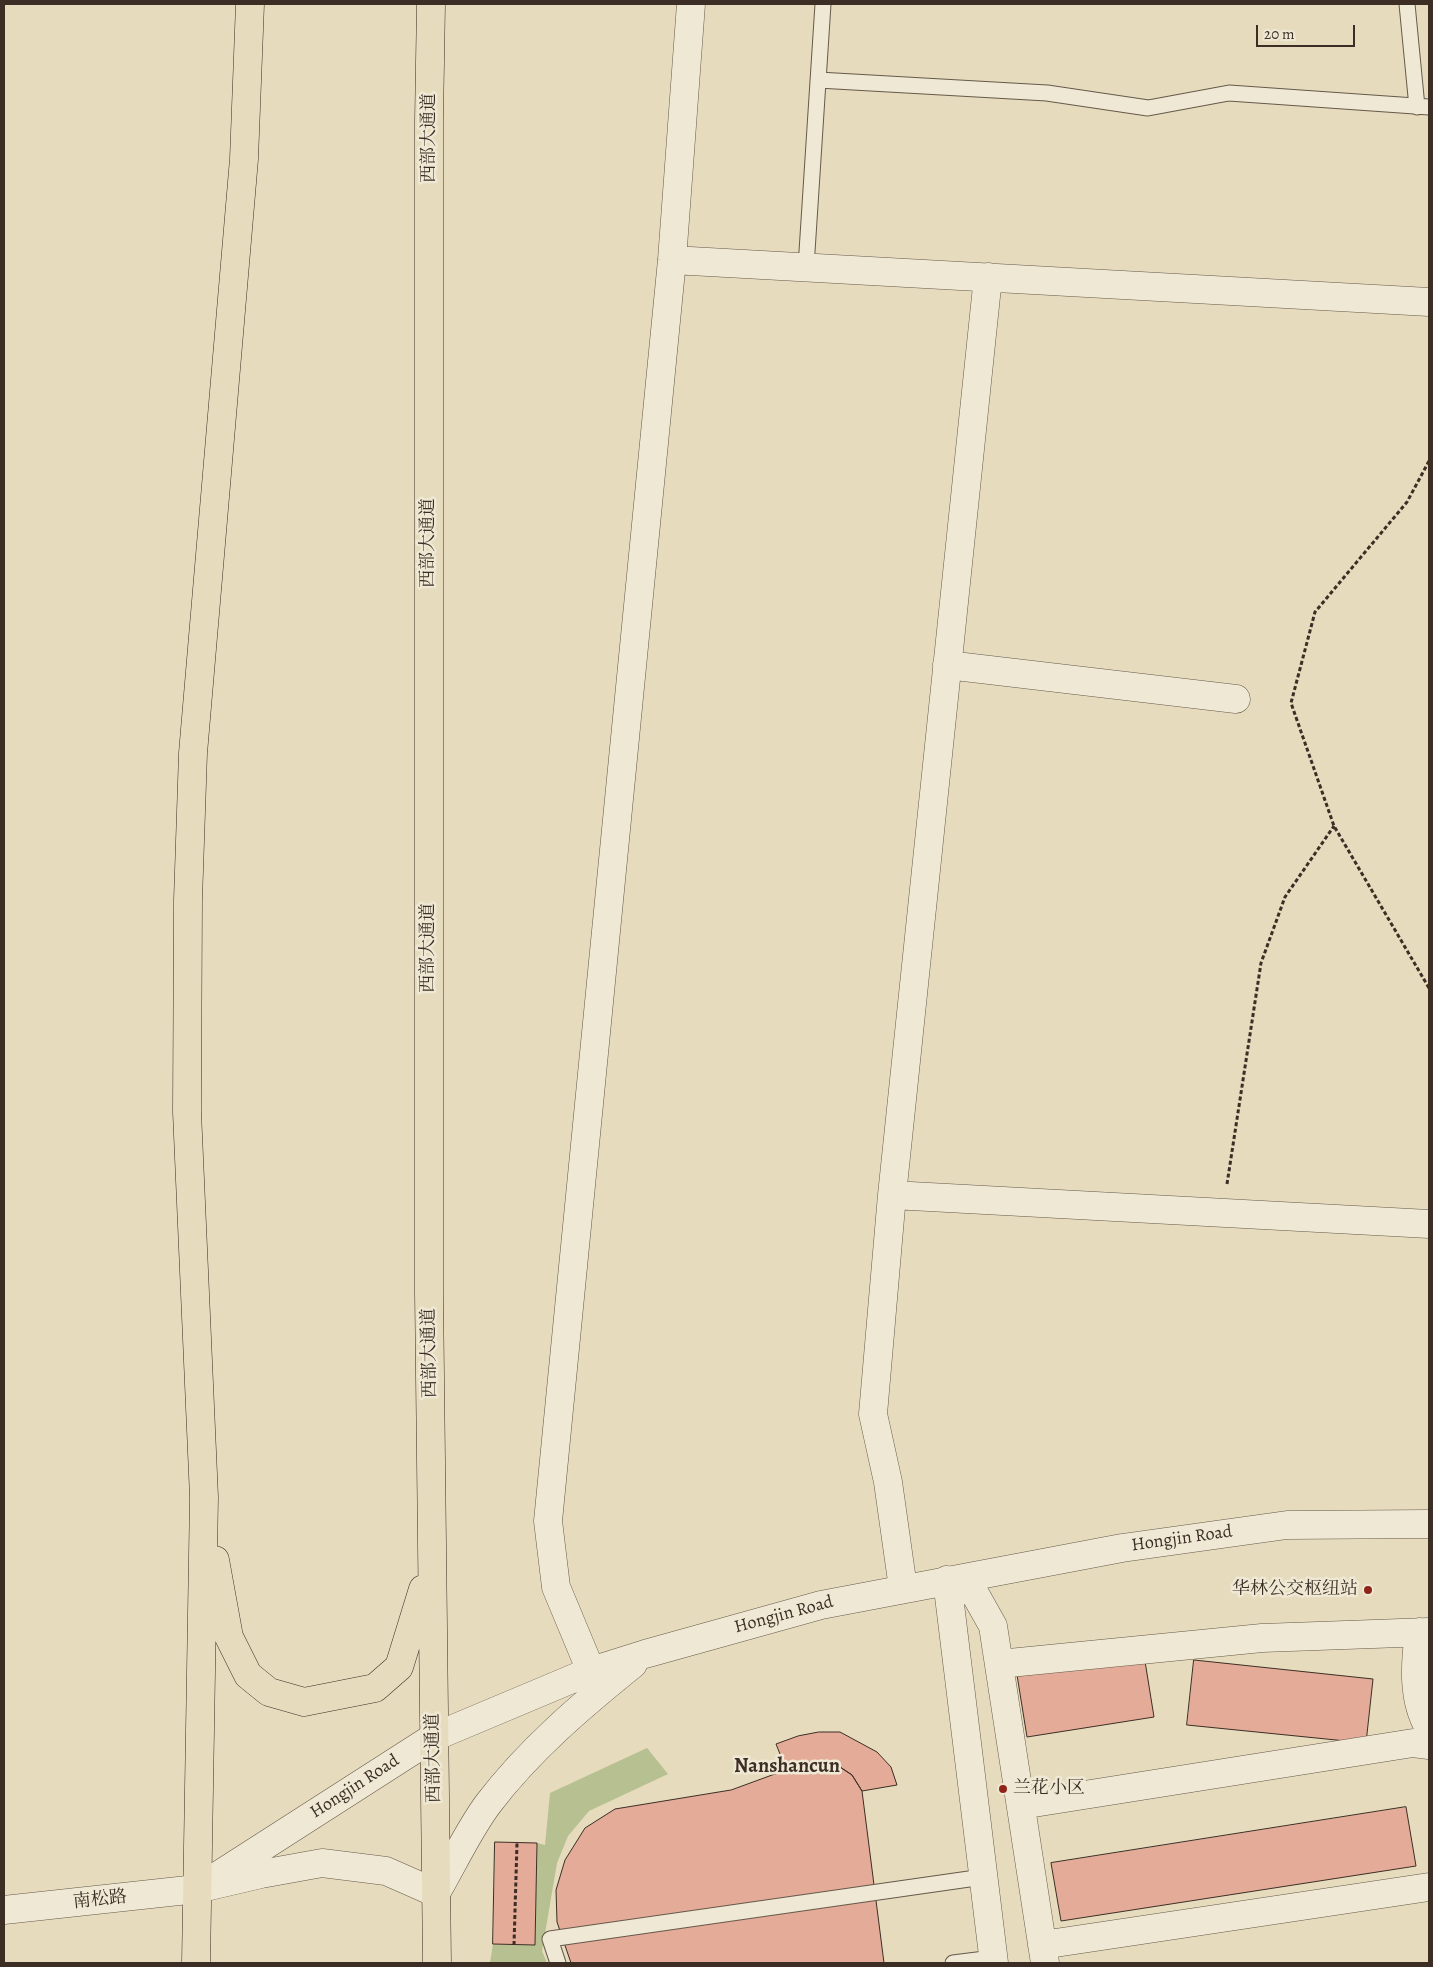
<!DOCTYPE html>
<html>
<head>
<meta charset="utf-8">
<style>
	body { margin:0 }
	#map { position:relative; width:1433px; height:1967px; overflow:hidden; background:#e6dbbd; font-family:Alegreya,serif }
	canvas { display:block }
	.frame { position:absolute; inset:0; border:5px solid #3c2e25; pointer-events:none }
	.scale { position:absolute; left:1256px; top:25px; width:99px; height:22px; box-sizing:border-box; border:2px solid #3c2e25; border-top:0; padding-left:6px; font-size:15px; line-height:18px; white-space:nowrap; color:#3c2e25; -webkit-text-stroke:4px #efe8d4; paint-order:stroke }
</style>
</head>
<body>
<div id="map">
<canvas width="1433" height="1967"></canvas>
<div class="frame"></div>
<div class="scale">20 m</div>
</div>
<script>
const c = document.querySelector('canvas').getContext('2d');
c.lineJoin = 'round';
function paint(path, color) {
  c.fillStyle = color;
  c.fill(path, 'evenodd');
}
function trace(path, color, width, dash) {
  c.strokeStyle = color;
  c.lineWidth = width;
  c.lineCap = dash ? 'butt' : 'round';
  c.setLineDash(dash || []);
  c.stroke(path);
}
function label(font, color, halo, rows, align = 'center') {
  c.font = font + ' Alegreya,"Noto Serif SC",serif';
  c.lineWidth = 5;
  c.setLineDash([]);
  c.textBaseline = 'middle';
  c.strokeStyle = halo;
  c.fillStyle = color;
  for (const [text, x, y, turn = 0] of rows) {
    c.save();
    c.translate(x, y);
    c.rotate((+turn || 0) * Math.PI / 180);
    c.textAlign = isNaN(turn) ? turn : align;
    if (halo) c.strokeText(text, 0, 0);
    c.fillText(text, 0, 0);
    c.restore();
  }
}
const green = new Path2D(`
	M647 1748 668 1774 589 1811 568 1836 557 1863 542 1951 547 1963H490L493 1944 535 1945 537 1843 545 1845 550 1793Z`);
const building = new Path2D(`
	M1144 1655 1154 1717 1027 1737 1017 1675Z
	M1194 1660 1373 1679 1366 1743 1187 1725Z
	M819 1732H840L877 1752 891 1767 897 1785 862 1791 852 1775 834 1763 808 1762 786 1769 776 1744 798 1736Z
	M808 1762 834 1763 852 1775 862 1791 884 1963H571L557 1922 556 1890 565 1860 585 1828 615 1809 731 1790Z
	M1406 1807 1416 1866 1061 1921 1051 1863Z
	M495 1842 537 1843 535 1945 493 1944Z`);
const path = new Path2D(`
	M1429 461 1407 502 1315 612 1291 703 1334 826 1429 988
	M1227 1184 1261 963 1285 897 1334 826
	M514 1945 517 1843`);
const service = new Path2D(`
	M1407 4 1417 107
	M818 80 1047 93 1148 108 1229 93 1429 107
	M806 267 823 4
	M558 1963 550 1939 983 1877
	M953 1963 993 1958`);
const minor = new Path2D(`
	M672 260 1429 302
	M947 665 1236 699
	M892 1195 1429 1224
	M947 1580 975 1594 993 1626 1045 1963
	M947 1580 994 1963
	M903 1588 888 1482 873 1414 892 1195 988 277
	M1419 1632C1415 1663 1412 1699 1429 1728
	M999 1664 1262 1638 1429 1632
	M591 1671 556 1587 548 1521 672 260 691 4
	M1021 1805 1413 1743 1429 1745
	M1042 1945 1429 1887`);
const tertiary = new Path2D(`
	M197 1889 434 1737 591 1671 645 1654 821 1605 1122 1548 1287 1525 1429 1524
	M4 1910 197 1889 261 1874 322 1863 386 1871 436 1893C453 1864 468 1831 488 1804 529 1750 581 1706 633 1664`);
const trunk = new Path2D(`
	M431 4 429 120V1293L437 1963
	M215 1560 229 1637 248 1675 269 1692 304 1702 375 1688 399 1667 423 1589
	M196 1963 204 1497 187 1112 188 900 193 753 244 159 250 4`);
const markers = [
	[1368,1590,5,"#8f2418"],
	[1003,1789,5,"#8f2418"]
];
const streetNames = [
	["西部大通道",430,138,-90],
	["西部大通道",429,543,-90],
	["西部大通道",429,948,-90],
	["西部大通道",430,1353,-91],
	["Hongjin Road",1182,1539,-8],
	["Hongjin Road",784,1615,-15],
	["西部大通道",434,1758,-91],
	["Hongjin Road",355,1787,-33],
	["南松路",100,1900,-6]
];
const poiNames = [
	["华林公交枢纽站",1358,1590],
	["兰花小区",1013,1789,"left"]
];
const quarterNames = [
	["Nanshancun",787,1767]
];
paint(green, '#b6c090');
paint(building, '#e4ab98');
trace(building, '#3c2e25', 1);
trace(service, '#66594b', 17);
trace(minor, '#66594b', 29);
trace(tertiary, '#66594b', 29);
trace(trunk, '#3c2e25', 29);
trace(path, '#3c2e25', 3, [4, 2.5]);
trace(service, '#efe8d4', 15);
trace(minor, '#efe8d4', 28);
trace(tertiary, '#efe8d4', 28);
trace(trunk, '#e6dbbd', 28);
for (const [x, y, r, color] of markers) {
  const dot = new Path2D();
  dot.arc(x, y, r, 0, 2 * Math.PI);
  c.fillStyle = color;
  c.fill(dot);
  trace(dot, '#efe8d4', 2);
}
label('18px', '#3c2e25', '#efe8d4', streetNames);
label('18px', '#3c2e25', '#efe8d4', poiNames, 'right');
label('bold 20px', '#3c2e25', '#efe8d4', quarterNames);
</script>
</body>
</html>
